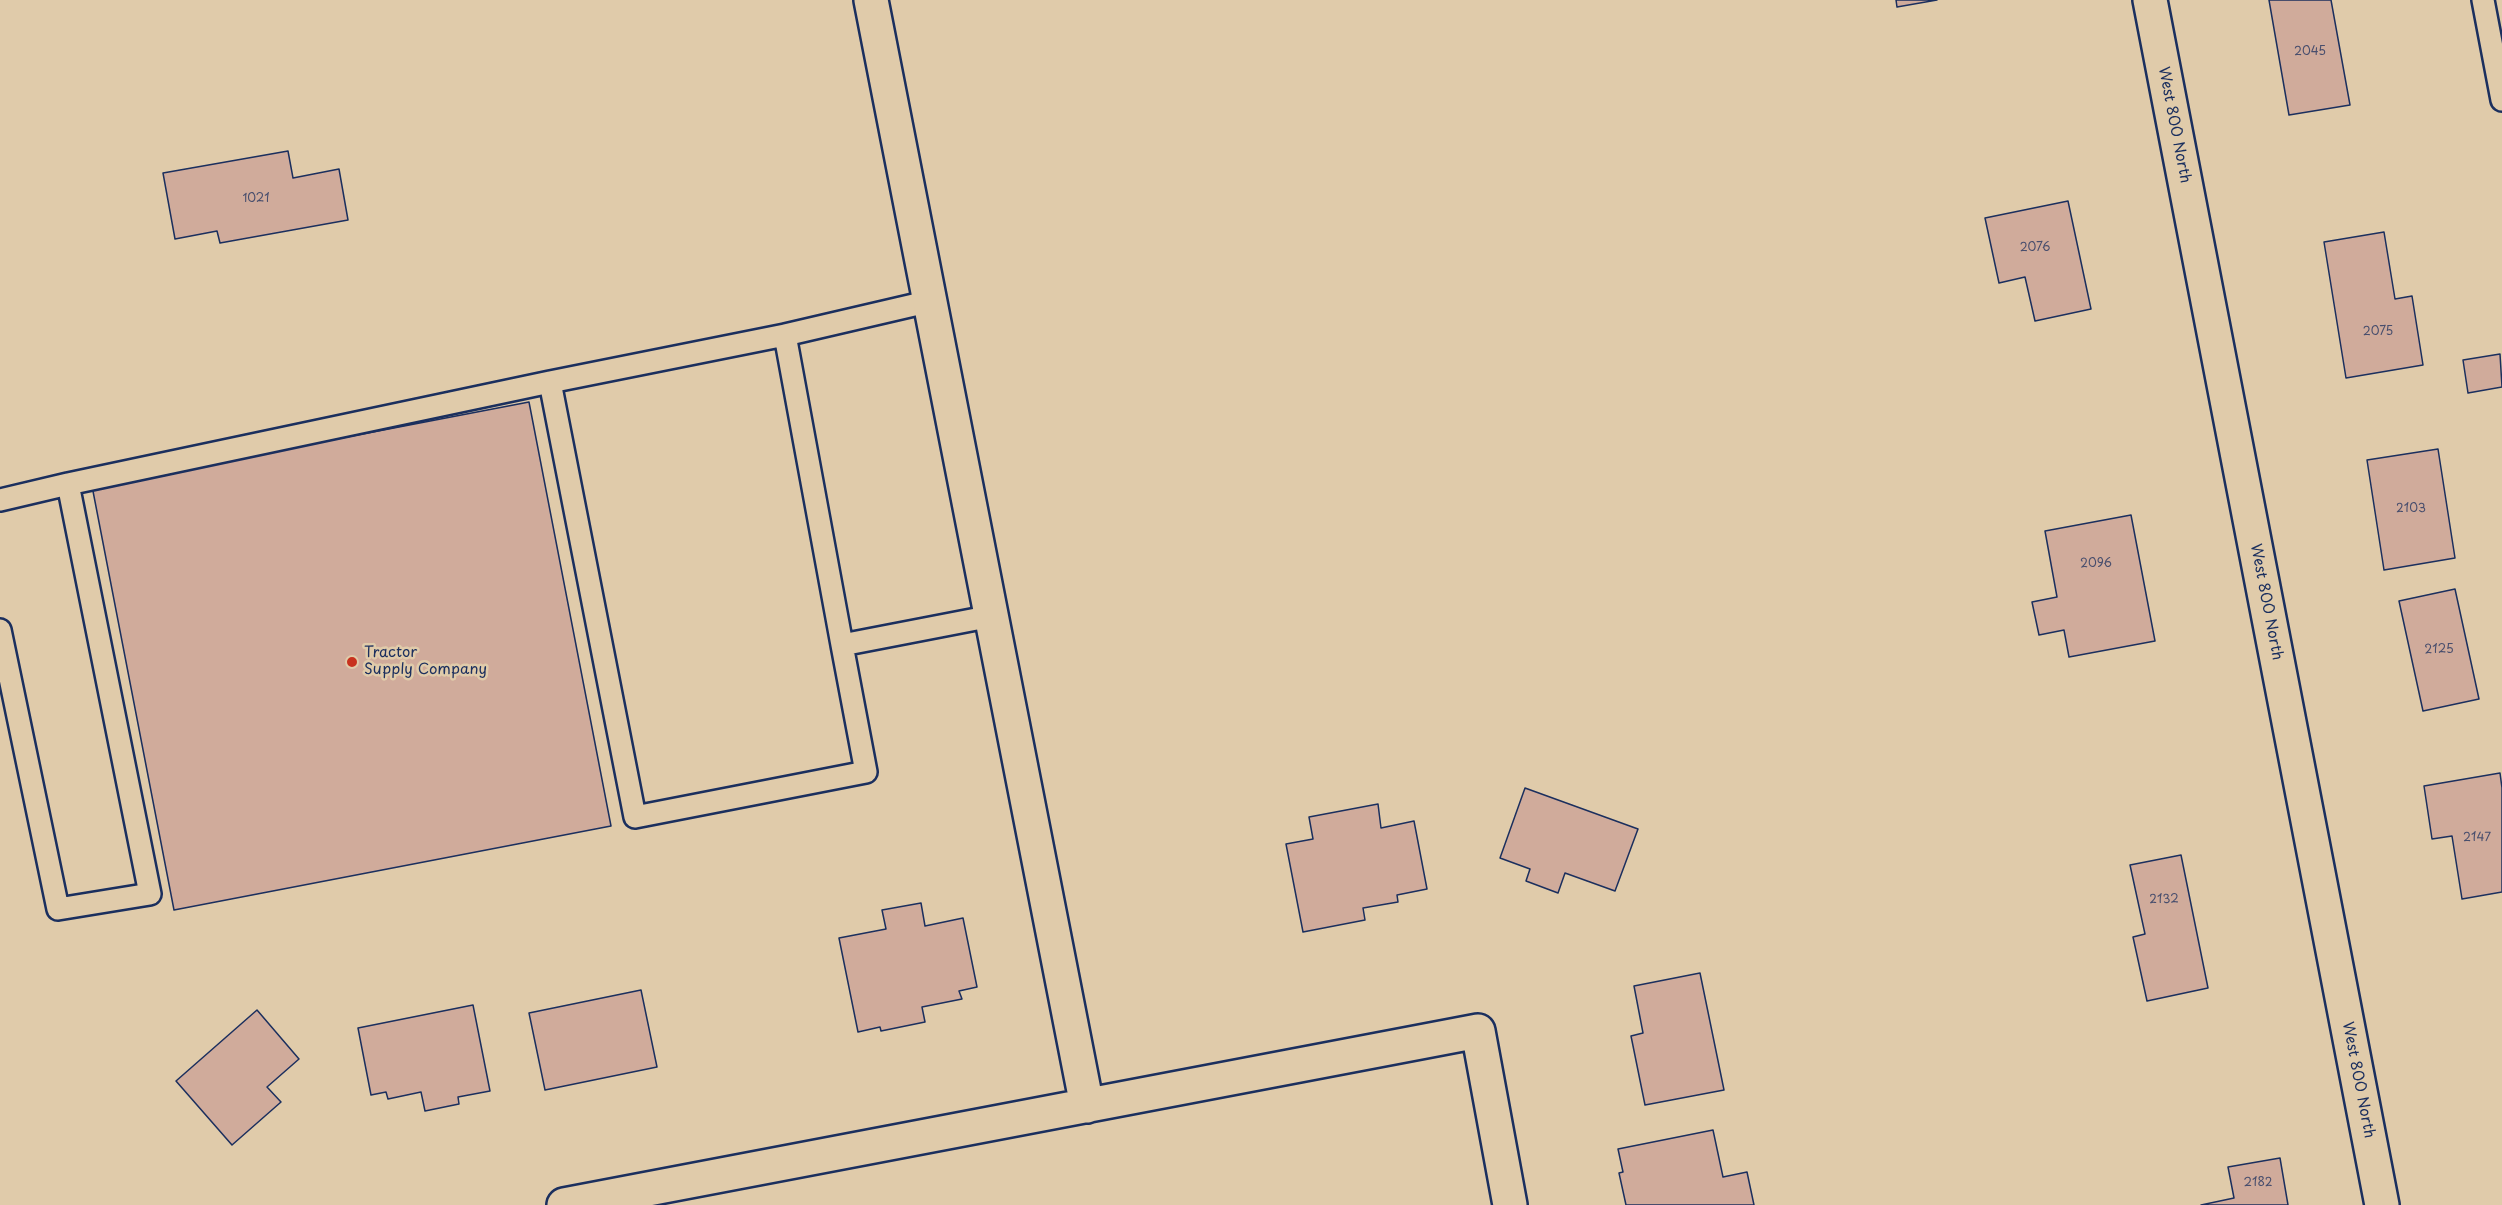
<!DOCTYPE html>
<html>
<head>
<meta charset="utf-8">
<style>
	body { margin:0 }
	canvas { display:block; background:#e0cbaa }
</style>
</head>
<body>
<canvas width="2502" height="1205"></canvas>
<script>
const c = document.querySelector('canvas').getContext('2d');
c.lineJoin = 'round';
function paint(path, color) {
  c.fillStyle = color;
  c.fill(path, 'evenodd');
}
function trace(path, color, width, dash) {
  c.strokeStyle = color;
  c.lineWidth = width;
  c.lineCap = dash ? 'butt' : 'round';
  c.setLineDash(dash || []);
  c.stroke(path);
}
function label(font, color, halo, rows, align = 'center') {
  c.font = font + ' "Playpen Sans",sans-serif';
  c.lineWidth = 5;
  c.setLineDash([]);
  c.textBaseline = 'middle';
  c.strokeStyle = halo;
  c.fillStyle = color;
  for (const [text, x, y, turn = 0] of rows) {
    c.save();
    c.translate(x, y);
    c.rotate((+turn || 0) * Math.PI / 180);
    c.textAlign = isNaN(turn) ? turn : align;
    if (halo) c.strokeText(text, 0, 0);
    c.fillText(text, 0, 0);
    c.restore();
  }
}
const building = new Path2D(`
	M1896 0H1937L1897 7Z
	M2269 0H2331L2350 105 2289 115Z
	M288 151 293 178 339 169 348 220 220 243 217 231 175 239 163 173Z
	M2068 201 2091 309 2035 321 2025 277 1999 283 1985 218Z
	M2384 232 2395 299 2412 296 2423 365 2346 378 2324 242Z
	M2500 354 2502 387 2468 393 2463 360Z
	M529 402 611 826 174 910 92 486Z
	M2438 449 2455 558 2384 570 2367 460Z
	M2131 515 2155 641 2069 657 2064 630 2039 635 2032 602 2057 597 2045 531Z
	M2455 589 2479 699 2423 711 2399 601Z
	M2500 773 2502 788V892L2462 899 2452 836 2432 839 2424 786Z
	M1525 788 1638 829 1615 891 1565 873 1558 893 1526 881 1530 869 1500 858Z
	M1378 804 1381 828 1414 821 1427 889 1397 895 1398 902 1363 908 1365 920 1303 932 1286 844 1313 839 1309 817Z
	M2181 855 2208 988 2147 1001 2133 937 2145 934 2130 865Z
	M921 903 925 926 963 918 977 987 959 991 962 999 922 1007 925 1022 881 1031 880 1027 858 1032 839 938 886 929 882 910Z
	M1700 973 1724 1090 1645 1105 1631 1036 1643 1033 1634 986Z
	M641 990 657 1067 545 1090 529 1013Z
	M473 1005 490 1091 458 1097 459 1104 425 1111 421 1092 388 1099 386 1092 371 1095 358 1028Z
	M257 1010 299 1059 267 1087 281 1102 232 1145 176 1081Z
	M1713 1130 1723 1177 1747 1172 1754 1205H1626L1619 1173 1623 1172 1618 1149Z
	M2280 1158 2288 1205H2201L2234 1198 2228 1167Z`);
const service = new Path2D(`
	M2483 0 2502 100
	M931 301 785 335 842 645 992 616
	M550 382 785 335
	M0 500 68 484
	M0 630 58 909 150 894 68 484 550 382 635 817 866 772 842 645`);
const minor = new Path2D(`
	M871 0 1087 1106
	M564 1205 1478 1031 1510 1205`);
const tertiary = new Path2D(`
	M2150 0 2382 1205`);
const markers = [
	[352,662,6,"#c8321e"]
];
const numberNames = [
	["2045",2310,52],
	["1021",256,199],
	["2076",2035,248],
	["2075",2378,332],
	["2103",2411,509],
	["2096",2096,564],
	["2125",2439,650],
	["2147",2477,838],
	["2132",2164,900],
	["2182",2258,1183]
];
const streetNames = [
	["West 800 North",2174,125,79],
	["West 800 North",2266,602,79],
	["West 800 North",2358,1080,79]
];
const poiNames = [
	["Tractor",364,653],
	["Supply Company",364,670]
];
paint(building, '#d0ab9b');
trace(building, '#1b2f5e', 1.5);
trace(service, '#1b2f5e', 26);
trace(minor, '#1b2f5e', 38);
trace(tertiary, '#1b2f5e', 38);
trace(service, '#e0cbaa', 21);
trace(minor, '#e0cbaa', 33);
trace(tertiary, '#e0cbaa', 33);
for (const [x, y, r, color] of markers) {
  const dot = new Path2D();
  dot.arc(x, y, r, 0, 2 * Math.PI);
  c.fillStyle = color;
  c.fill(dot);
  trace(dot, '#e0cbaa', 2);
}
label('12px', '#484e6d', null, numberNames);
label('15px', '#1b2f5e', '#e0cbaa', streetNames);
label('15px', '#1b2f5e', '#e0cbaa', poiNames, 'left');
</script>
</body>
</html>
